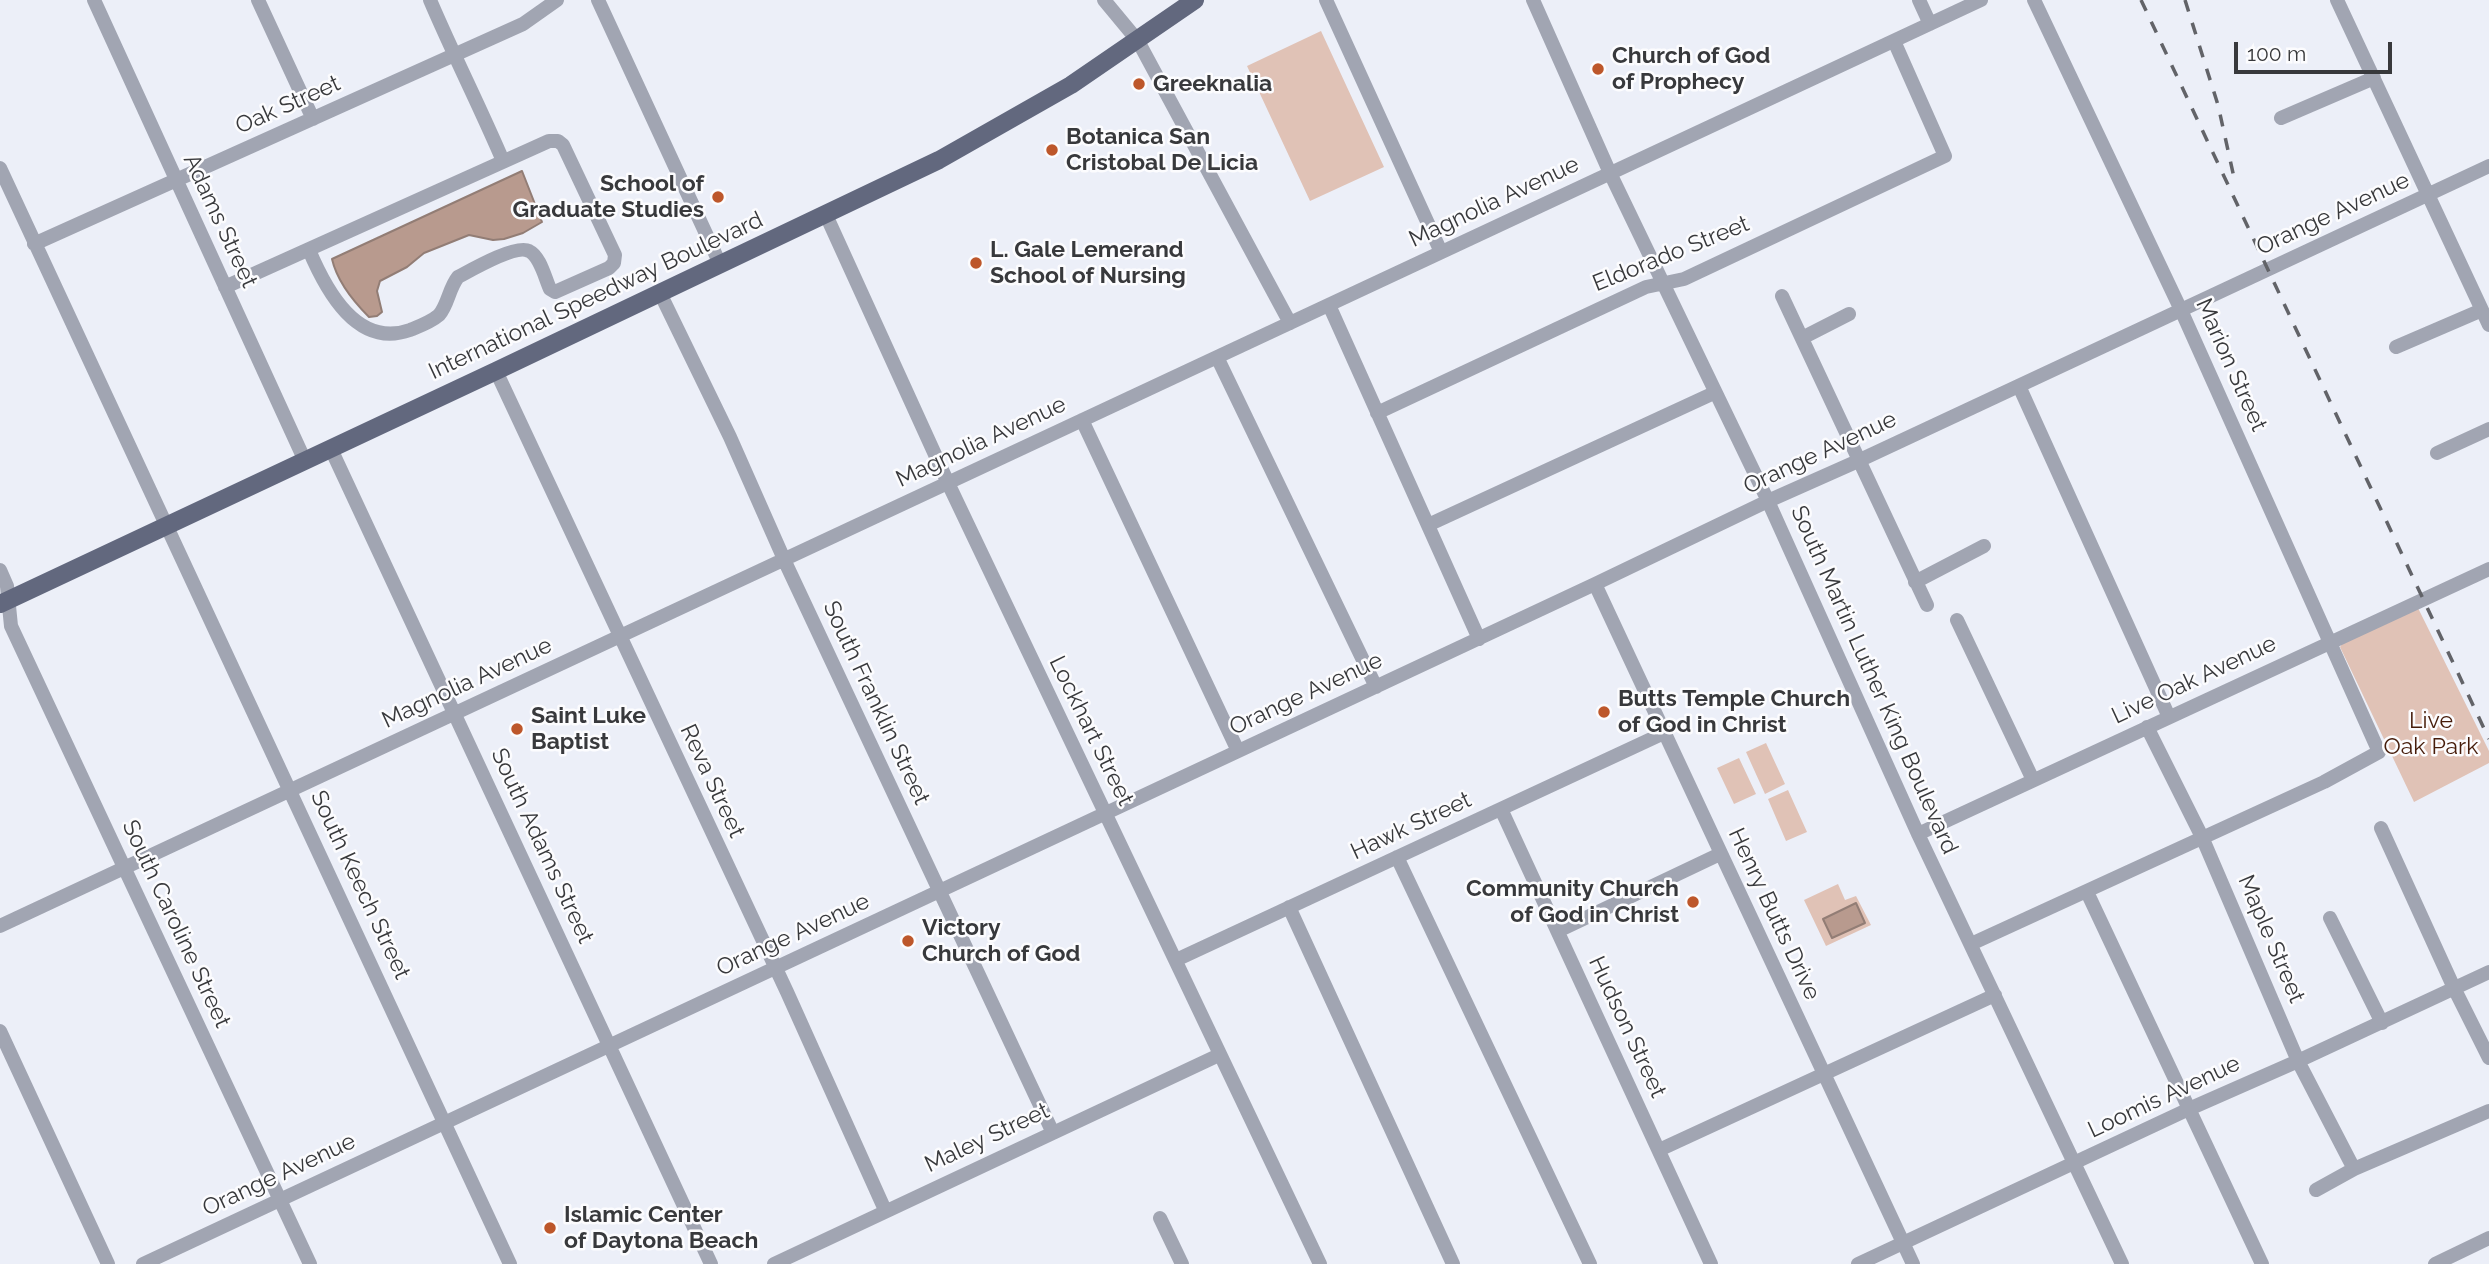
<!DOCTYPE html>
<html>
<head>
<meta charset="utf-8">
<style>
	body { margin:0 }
	#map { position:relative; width:2489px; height:1264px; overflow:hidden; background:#eceff8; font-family:Raleway,sans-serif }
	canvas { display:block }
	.scale { position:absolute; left:2234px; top:42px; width:158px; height:32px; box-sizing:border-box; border:4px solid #38393c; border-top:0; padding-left:9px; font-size:21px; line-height:24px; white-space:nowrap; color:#38393c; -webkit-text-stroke:5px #fcfcfe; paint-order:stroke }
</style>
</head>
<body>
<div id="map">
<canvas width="2489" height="1264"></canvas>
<div class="scale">100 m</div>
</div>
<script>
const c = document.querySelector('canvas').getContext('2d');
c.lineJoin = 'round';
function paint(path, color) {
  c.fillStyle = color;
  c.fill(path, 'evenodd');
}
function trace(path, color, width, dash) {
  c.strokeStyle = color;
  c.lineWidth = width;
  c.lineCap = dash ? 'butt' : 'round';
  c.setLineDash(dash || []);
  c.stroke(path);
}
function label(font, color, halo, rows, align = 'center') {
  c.font = font + ' Raleway,sans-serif';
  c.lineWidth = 5;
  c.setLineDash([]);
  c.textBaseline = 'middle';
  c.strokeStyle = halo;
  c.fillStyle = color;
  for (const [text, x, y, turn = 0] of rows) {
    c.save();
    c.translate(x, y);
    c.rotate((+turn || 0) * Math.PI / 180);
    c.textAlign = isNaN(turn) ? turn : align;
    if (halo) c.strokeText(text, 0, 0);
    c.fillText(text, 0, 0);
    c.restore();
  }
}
const green = new Path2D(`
	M1321 31 1384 167 1310 201 1247 66Z
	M2418 608 2489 751V763L2414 802 2340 647 2344 641Z
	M1766 743 1785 784 1765 794 1746 752Z
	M1739 758 1756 794 1734 804 1717 768Z
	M1788 790 1807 832 1786 841 1768 799Z
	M1838 884 1845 900 1856 896 1871 925 1826 946 1804 900Z`);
const water = new Path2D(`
	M522 171 542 222 523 233 504 239 493 240 469 235 424 253 407 267 380 281 377 291 382 312 377 316 369 317C353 301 337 281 332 259Z
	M1856 903 1865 923 1832 938 1823 919Z`);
const minor = new Path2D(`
	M94 0 305 461
	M258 0 313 119
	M430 0C453 54 480 107 503 161
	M598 0 720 264
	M1104 0 1138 41 1290 323
	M1326 0 1441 252
	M1533 0 1610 173 1768 501 1918 834 2122 1264
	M1919 0 1930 24
	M2337 0 2489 325
	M2281 118 2374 78
	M0 168 510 1264
	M826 215 948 483 1320 1264
	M34 244 523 24 557 0
	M225 287 549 141H558L563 145 615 255 614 263 609 268 555 292 550 289C545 278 540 256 529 251 516 244 471 270 458 277 449 288 448 305 439 315 431 322 420 326 410 330 357 349 326 290 309 250
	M660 293 730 437 787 566 1053 1133
	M1782 296 1927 605
	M1329 305 1479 639
	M1802 338 1849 314
	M2396 347 2482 310
	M1217 357 1376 687
	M496 371 787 992 885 1210
	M2019 386 2169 717
	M1377 413 1646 287 1684 279 1945 156 1894 41
	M1082 420 1238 751
	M331 449 711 1264
	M2437 453 2489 429
	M1428 525 1714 393
	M0 570 7 586 11 626 310 1264
	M1915 582 1984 546
	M1595 584 1913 1264
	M1957 620 2033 780
	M2147 727 2202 837 2298 1061 2354 1169
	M1501 809 1711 1264
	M2381 828 2454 988 2489 1058
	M1918 834 2489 569
	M1397 857 1590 1264
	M2087 892 2262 1264
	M1289 907 1453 1264
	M2330 918 2382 1023
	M0 926 1981 0
	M1558 931 1720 854
	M1971 944 2324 782 2379 752 2181 310 2034 0
	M1176 960 1664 733
	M0 1031 108 1264
	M1659 1150 1995 995
	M2316 1190 2354 1169 2489 1111
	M1160 1218 1182 1264
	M143 1264 1595 584 1768 501 1858 461 2489 166
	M774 1264 1219 1055
	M1858 1264 2189 1109 2298 1061 2489 972
	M2435 1264 2489 1238`);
const major = new Path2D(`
	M0 604 496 371 939 160 1071 85 1195 0`);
const rail = new Path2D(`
	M2141 0 2489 739
	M2185 0 2218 105 2235 182`);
const markers = [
	[1598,69,7,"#bd572b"],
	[1139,84,7,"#bd572b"],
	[1052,150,7,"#bd572b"],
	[718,197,7,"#bd572b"],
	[976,263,7,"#bd572b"],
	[1604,712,7,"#bd572b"],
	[517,729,7,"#bd572b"],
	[1693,902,7,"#bd572b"],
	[908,941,7,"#bd572b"],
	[550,1228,7,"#bd572b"]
];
const poiNames = [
	["Church of God",1612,56],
	["of Prophecy",1612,82],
	["Greeknalia",1153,84],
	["Botanica San",1066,137],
	["Cristobal De Licia",1066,163],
	["School of",704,184,"right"],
	["Graduate Studies",704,210,"right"],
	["L. Gale Lemerand",990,250],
	["School of Nursing",990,276],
	["Butts Temple Church",1618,699],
	["of God in Christ",1618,725],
	["Saint Luke",531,716],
	["Baptist",531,742],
	["Community Church",1679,889,"right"],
	["of God in Christ",1679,915,"right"],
	["Victory",922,928],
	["Church of God",922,954],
	["Islamic Center",564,1215],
	["of Daytona Beach",564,1241]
];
const streetNames = [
	["Oak Street",288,105,-24],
	["Magnolia Avenue",1494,202,-25],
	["Orange Avenue",2333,214,-25],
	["Adams Street",220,221,65],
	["Eldorado Street",1671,254,-22],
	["International Speedway Boulevard",596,296,-25],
	["Marion Street",2231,365,66],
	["Magnolia Avenue",981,442,-25],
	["Orange Avenue",1820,453,-25],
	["South Martin Luther King Boulevard",1874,680,66],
	["Live Oak Avenue",2194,680,-25],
	["Magnolia Avenue",467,683,-25],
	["Orange Avenue",1306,694,-25],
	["South Franklin Street",876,703,65],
	["Lockhart Street",1091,731,64],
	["Reva Street",712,781,65],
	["Hawk Street",1411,826,-25],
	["South Adams Street",542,846,65],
	["South Keech Street",360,885,65],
	["Henry Butts Drive",1774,914,65],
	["South Caroline Street",176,924,65],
	["Orange Avenue",793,935,-25],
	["Maple Street",2271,939,67],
	["Hudson Street",1627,1027,65],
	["Loomis Avenue",2164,1097,-25],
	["Maley Street",987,1138,-25],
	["Orange Avenue",279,1175,-25]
];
const parkNames = [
	["Live",2431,721],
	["Oak Park",2431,747]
];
paint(green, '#e0c2b6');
paint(water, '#b89a8e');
trace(water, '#927d75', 2);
trace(minor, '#a1a5b2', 14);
trace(major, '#62687e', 18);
trace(rail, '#626368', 3.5, [12, 12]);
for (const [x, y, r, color] of markers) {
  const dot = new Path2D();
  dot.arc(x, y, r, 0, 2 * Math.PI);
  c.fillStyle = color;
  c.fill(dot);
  trace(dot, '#fcfcfe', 2.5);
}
label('bold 23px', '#38393c', '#fcfcfe', poiNames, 'left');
label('23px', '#38393c', '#fcfcfe', streetNames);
label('23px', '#461c0a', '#fcfcfe', parkNames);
</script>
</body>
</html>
